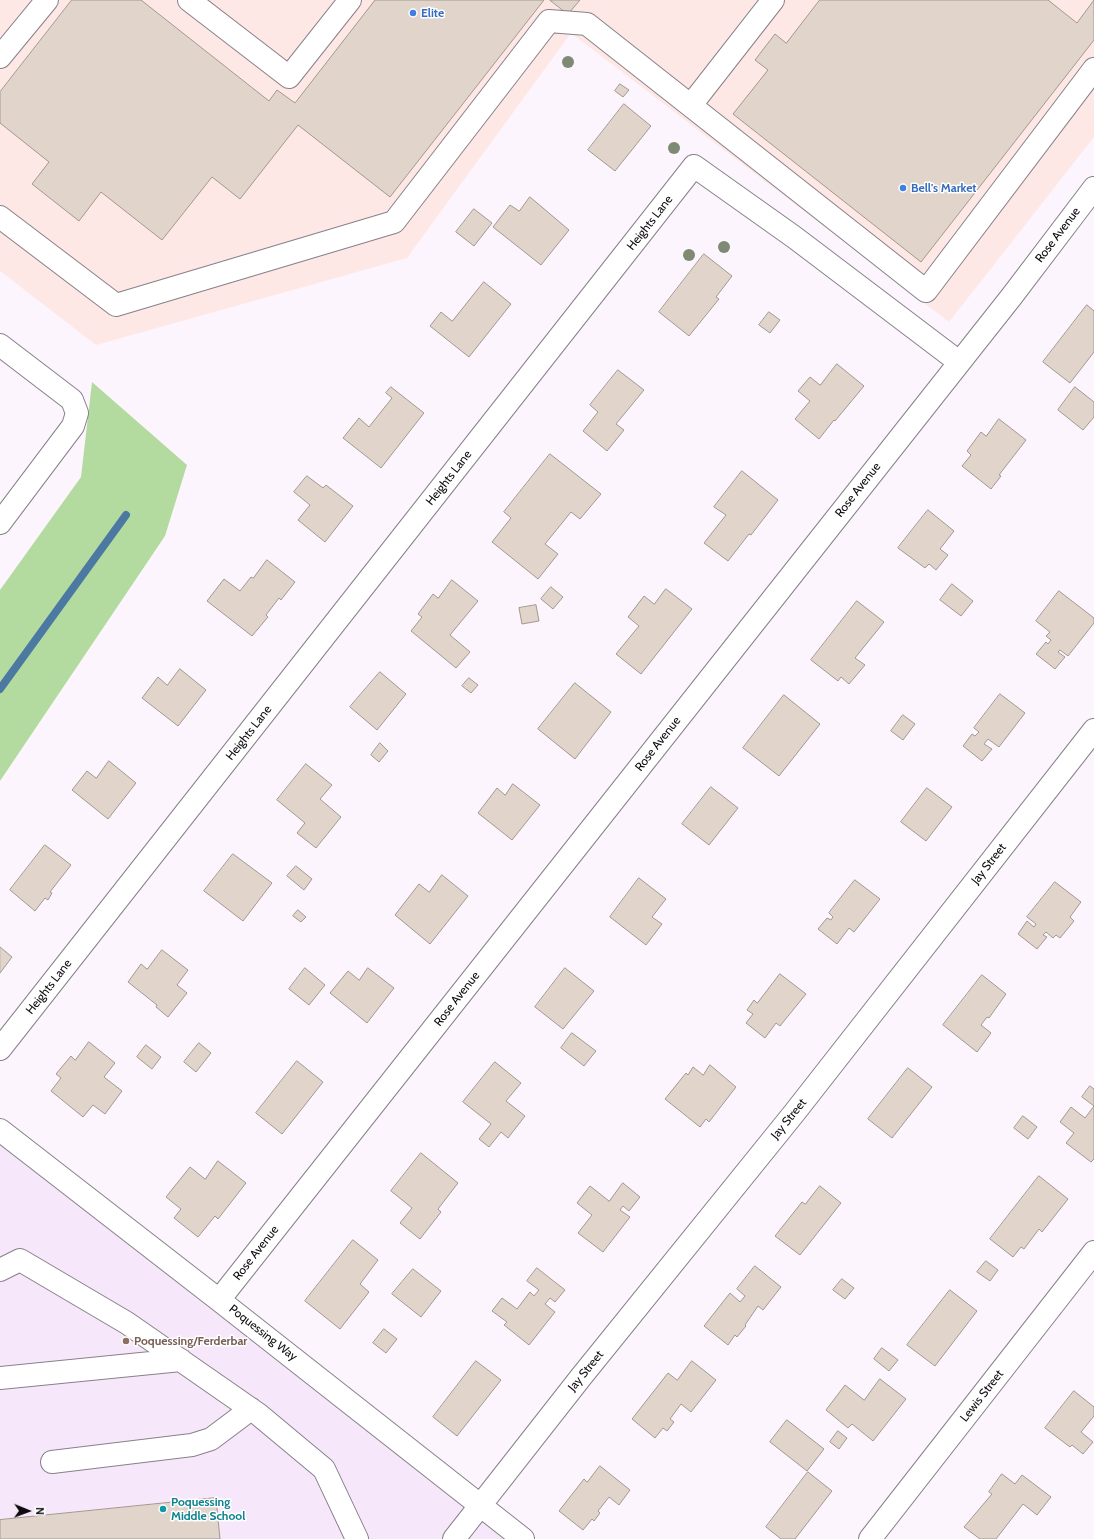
<!DOCTYPE html>
<html>
<head>
<meta charset="utf-8">
<style>
	body { margin:0 }
	#map { position:relative; width:1094px; height:1539px; overflow:hidden; background:#fcf5fe; font-family:Cabin,sans-serif }
	canvas { display:block }
	.north { position:absolute; left:8px; top:1491px; width:40px; height:40px; -webkit-text-stroke:3px #fff; paint-order:stroke; rotate:91deg; font-size:11px; font-weight:700; line-height:16px; text-align:center; color:#0e0b0f }
	.north::after { content:''; display:block; margin:auto; width:14px; height:18px; background:#0e0b0f; clip-path:polygon(50% 0,100% 100%,50% 72%,0 100%) }
</style>
</head>
<body>
<div id="map">
<canvas width="1094" height="1539"></canvas>
<div class="north">N</div>
</div>
<script>
const c = document.querySelector('canvas').getContext('2d');
c.lineJoin = 'round';
function paint(path, color) {
  c.fillStyle = color;
  c.fill(path, 'evenodd');
}
function trace(path, color, width, dash) {
  c.strokeStyle = color;
  c.lineWidth = width;
  c.lineCap = dash ? 'butt' : 'round';
  c.setLineDash(dash || []);
  c.stroke(path);
}
function label(font, color, halo, rows, align = 'center') {
  c.font = font + ' Cabin,sans-serif';
  c.lineWidth = 3;
  c.setLineDash([]);
  c.textBaseline = 'middle';
  c.strokeStyle = halo;
  c.fillStyle = color;
  for (const [text, x, y, turn = 0] of rows) {
    c.save();
    c.translate(x, y);
    c.rotate((+turn || 0) * Math.PI / 180);
    c.textAlign = isNaN(turn) ? turn : align;
    if (halo) c.strokeText(text, 0, 0);
    c.fillText(text, 0, 0);
    c.restore();
  }
}
const commercial = new Path2D(`
	M0 0H1094V137L949 322 571 33 407 258 96 345 0 271Z`);
const built = new Path2D(`
	M0 1143 504 1539H0Z`);
const green = new Path2D(`
	M92 382 187 465 165 536 0 781V590L81 477Z`);
const stream = new Path2D(`
	M0 689 126 515`);
const building = new Path2D(`
	M72 0H141L269 101 277 90 295 103 375 0H544L390 197 298 125 240 199 212 177 162 240 101 192 79 221 32 184 49 162 0 123V92Z
	M550 0H580L568 14Z
	M820 0H1048L1077 23 1094 0V40L921 262 733 114 768 70 755 60 775 34 786 43Z
	M620 84 629 90 623 97 615 91Z
	M624 104 651 126 615 171 588 150Z
	M530 197 569 230 541 265 493 227 510 205 519 211Z
	M474 209 492 223 474 246 456 232Z
	M704 254 732 276 716 297 719 299 689 336 659 312Z
	M484 282 511 304 469 357 430 326 441 312 452 321Z
	M1087 305 1094 311V352L1070 383 1043 362Z
	M769 312 780 320 770 333 759 325Z
	M837 364 864 386 835 421 834 420 819 439 795 419 810 401 798 391 810 377 820 385Z
	M618 370 644 390 616 424 624 430 607 451 583 431 598 412 590 405Z
	M391 387 424 413 381 468 343 438 359 418 369 427 392 398 386 393Z
	M1075 387 1094 402V417L1083 430 1058 410Z
	M999 419 1026 440 999 475 1001 476 991 489 962 466 971 455 967 451 981 432 986 436Z
	M550 454 601 494 580 519 571 512 545 544 558 554 538 579 492 542 511 518 504 512Z
	M742 471 778 500 751 535 749 534 728 561 704 543 726 515 714 507Z
	M307 476 323 488 326 485 353 506 325 542 298 520 310 505 294 492Z
	M928 510 954 531 940 549 948 555 936 570 929 564 925 568 898 548Z
	M267 560 295 582 281 600 279 598 266 615 268 617 252 636 207 601 224 579 240 591 251 577 253 578Z
	M452 580 478 601 450 635 470 652 456 668 411 631 422 617 418 614 433 594 438 598Z
	M952 584 973 601 961 616 940 600Z
	M551 587 563 597 553 609 541 599Z
	M666 589 692 609 641 674 616 654 639 626 628 617 644 596 654 604Z
	M1059 591 1094 618V623L1068 656 1060 650 1058 652 1065 657 1055 669 1036 654 1046 642 1048 644 1051 640 1046 636 1050 632 1036 621Z
	M857 601 884 622 855 658 865 665 849 684 841 677 838 681 811 660Z
	M536 605 539 621 522 624 519 608Z
	M180 669 206 690 178 726 142 698 158 677 167 685Z
	M380 672 406 694 377 730 350 707Z
	M469 678 478 685 471 693 462 686Z
	M575 683 611 712 575 759 538 729Z
	M1000 694 1025 713 999 747 988 739 984 744 992 749 982 761 963 746 972 734 975 736 979 732 974 728Z
	M784 695 820 724 779 776 743 748Z
	M903 715 915 724 903 740 891 731Z
	M380 743 388 751 379 762 371 755Z
	M109 761 136 783 108 819 72 790 87 771 96 778Z
	M306 764 332 785 320 799 341 817 316 848 297 833 305 823 277 800Z
	M513 784 540 805 512 840 478 813 497 788 505 795Z
	M711 787 738 808 709 845 682 824Z
	M927 788 952 807 926 841 901 822Z
	M45 845 71 865 50 892 52 893 48 900 45 898 35 911 10 890Z
	M233 854 272 883 243 921 204 891Z
	M296 866 312 879 304 890 287 876Z
	M442 875 468 896 430 944 395 915 419 884 429 892Z
	M639 878 666 899 652 917 662 924 646 945 610 917Z
	M855 880 880 899 854 932 849 928 837 944 818 929 827 918 831 920 833 917 829 913Z
	M1055 882 1081 902 1070 917 1074 921 1060 938 1056 935 1053 938 1046 932 1043 935 1047 937 1037 949 1018 934 1027 921 1034 927 1036 924 1027 917Z
	M298 910 306 917 301 922 293 916Z
	M0 947 12 957 0 973Z
	M162 950 188 970 177 985 187 993 168 1017 156 1007 157 1005 128 982 141 964 147 969Z
	M305 968 325 985 309 1005 289 989Z
	M368 968 394 988 367 1023 330 993 348 971 359 980Z
	M565 968 594 991 563 1029 535 1007Z
	M780 974 806 994 780 1026 776 1023 765 1038 746 1023 753 1014 747 1010 754 1000 757 1003Z
	M982 975 1006 994 989 1018 987 1017 981 1025 991 1033 977 1052 943 1025Z
	M572 1033 596 1051 584 1066 561 1048Z
	M89 1042 115 1063 104 1077 122 1091 105 1114 93 1105 83 1117 51 1091 61 1078 56 1074 71 1056 75 1060Z
	M199 1043 211 1053 196 1072 184 1062Z
	M146 1045 161 1057 152 1069 137 1057Z
	M297 1061 323 1082 282 1134 256 1113Z
	M495 1062 521 1083 506 1101 525 1116 508 1138 501 1132 489 1147 479 1139 491 1124 463 1102Z
	M710 1065 736 1087 709 1122 706 1119 700 1127 665 1099 686 1073 688 1075 693 1067 703 1075Z
	M908 1068 932 1087 892 1138 868 1119Z
	M1090 1086 1094 1089V1159L1091 1162 1066 1143 1074 1133 1060 1122 1071 1107 1085 1118 1094 1106 1082 1097Z
	M1023 1116 1037 1127 1028 1139 1014 1128Z
	M421 1153 458 1183 438 1209 441 1212 420 1239 400 1223 412 1208 391 1191Z
	M218 1161 246 1183 218 1219 215 1216 198 1237 174 1218 181 1209 166 1197 190 1167 205 1179Z
	M1039 1176 1068 1199 1042 1232 1039 1229 1024 1249 1021 1247 1013 1257 990 1239Z
	M623 1183 640 1197 629 1211 623 1206 620 1210 630 1217 603 1252 578 1233 592 1215 577 1203 590 1186 609 1201Z
	M820 1186 841 1203 800 1255 775 1236 802 1202 805 1204Z
	M353 1240 378 1260 360 1284 369 1292 340 1329 305 1301Z
	M986 1261 998 1270 990 1281 977 1272Z
	M755 1266 781 1287 763 1310 758 1306 745 1325 746 1326 737 1337 735 1335 728 1345 704 1326 730 1293 740 1302 745 1296 737 1289Z
	M537 1268 565 1290 555 1302 550 1298 545 1304 555 1312 529 1345 504 1325 507 1322 492 1311 502 1298 517 1309 530 1292 534 1296 539 1290 527 1281Z
	M413 1269 441 1291 421 1317 392 1294Z
	M842 1279 854 1288 845 1299 833 1290Z
	M950 1290 977 1311 935 1366 907 1345Z
	M384 1329 397 1339 386 1353 373 1343Z
	M882 1348 898 1360 889 1371 874 1359Z
	M476 1361 501 1380 457 1436 433 1417Z
	M692 1361 716 1380 691 1412 681 1404 670 1419 674 1422 667 1431 663 1428 655 1438 632 1419 668 1373 677 1380Z
	M880 1379 906 1399 873 1441 852 1424 848 1428 826 1410 845 1385 864 1400Z
	M1074 1391 1094 1407V1416L1081 1432 1093 1442 1083 1454 1072 1445 1070 1447 1045 1428Z
	M787 1420 824 1449 807 1471 770 1442Z
	M838 1431 847 1438 839 1449 830 1442Z
	M600 1466 630 1490 619 1505 609 1497 598 1511 600 1513 594 1521 592 1519 583 1530 559 1511 584 1479 587 1482Z
	M808 1472 832 1491 795 1539H781L766 1527Z
	M1002 1474 1015 1484 1022 1475 1051 1497 1037 1515 1023 1504 996 1539H980L964 1527 992 1494 989 1492Z
	M216 1498 220 1539H0V1520Z`);
const minor = new Path2D(`
	M189 0 289 77 350 0
	M0 57 47 0
	M691 105 773 0
	M0 217 116 305 394 222 549 21 587 24 926 291 1094 69
	M0 345 72 400 77 413 73 426 0 523
	M0 1049 694 166 794 237 959 362
	M0 1130 219 1300 523 1539
	M0 1270 20 1260 127 1323 258 1414 324 1469 357 1539
	M219 1300 1012 296 1094 188
	M0 1378 181 1360
	M52 1462 192 1445 211 1439 251 1409
	M454 1539 581 1377 795 1112 1094 730
	M870 1539 1094 1252`);
const trees = [
	[568,62],
	[674,148],
	[724,247],
	[689,255]
];
const markers = [
	[413,13,4,"#3f7fe0"],
	[903,188,4,"#3f7fe0"],
	[126,1341,4,"#8d6e63"],
	[163,1509,4,"#0f9aa8"]
];
const shopNames = [
	["Elite",421,13],
	["Bell's Market",911,188]
];
const streetNames = [
	["Heights Lane",650,223,-52],
	["Rose Avenue",1058,235,-53],
	["Heights Lane",449,478,-52],
	["Rose Avenue",858,490,-52],
	["Heights Lane",249,733,-52],
	["Rose Avenue",658,744,-52],
	["Jay Street",989,864,-52],
	["Heights Lane",49,987,-52],
	["Rose Avenue",457,999,-52],
	["Jay Street",789,1119,-51],
	["Rose Avenue",256,1253,-52],
	["Poquessing Way",263,1333,38],
	["Jay Street",586,1371,-51],
	["Lewis Street",982,1396,-52]
];
const educationNames = [
	["Poquessing/Ferderbar",134,1341]
];
const cultureNames = [
	["Poquessing",171,1502],
	["Middle School",171,1516]
];
paint(commercial, '#fee8e5');
paint(built, '#f6e8fa');
paint(green, '#b4db9f');
trace(stream, '#4c79a2', 8);
paint(building, '#e0d4cb');
trace(building, '#a3988f', 1);
trace(minor, '#88808a', 24);
trace(minor, '#fff', 22);
c.fillStyle = '#7e8a73';
for (const [x, y] of trees) {
  c.beginPath();
  c.arc(x, y, 6, 0, 2 * Math.PI);
  c.fill();
}
for (const [x, y, r, color] of markers) {
  const dot = new Path2D();
  dot.arc(x, y, r, 0, 2 * Math.PI);
  c.fillStyle = color;
  c.fill(dot);
  trace(dot, '#fff', 1.5);
}
label('bold 12px', '#366cbe', '#fff', shopNames, 'left');
label('12px', '#0e0b0f', '#fff', streetNames);
label('bold 12px', '#785e54', '#fff', educationNames, 'left');
label('bold 12px', '#0d838f', '#fff', cultureNames, 'left');
</script>
</body>
</html>
